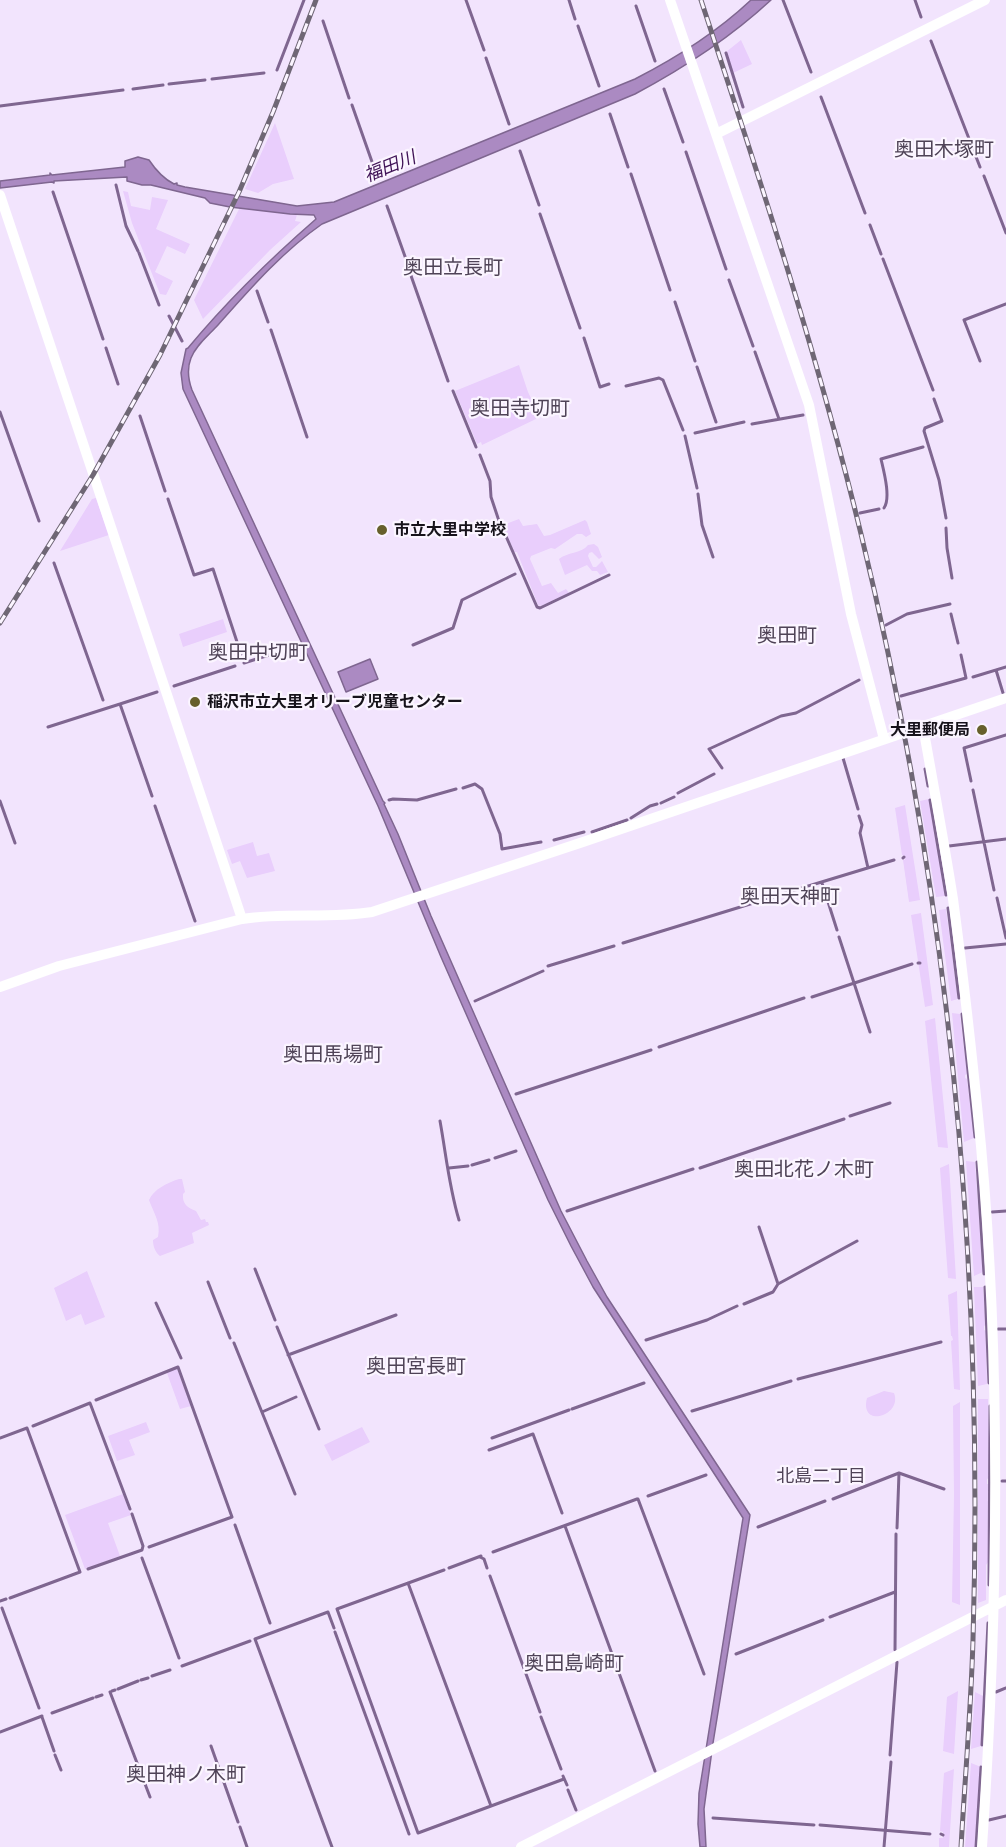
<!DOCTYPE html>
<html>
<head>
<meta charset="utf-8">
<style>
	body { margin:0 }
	canvas { display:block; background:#f2e4fd }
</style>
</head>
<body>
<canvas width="1006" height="1847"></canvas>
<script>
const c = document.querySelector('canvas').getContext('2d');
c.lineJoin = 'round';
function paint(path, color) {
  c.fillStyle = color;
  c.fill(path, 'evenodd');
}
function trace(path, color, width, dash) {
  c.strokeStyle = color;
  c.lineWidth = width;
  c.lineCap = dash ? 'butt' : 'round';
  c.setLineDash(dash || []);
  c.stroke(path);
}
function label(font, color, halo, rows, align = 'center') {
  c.font = font + ' "Roboto Serif","Noto Sans JP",serif';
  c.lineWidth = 4.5;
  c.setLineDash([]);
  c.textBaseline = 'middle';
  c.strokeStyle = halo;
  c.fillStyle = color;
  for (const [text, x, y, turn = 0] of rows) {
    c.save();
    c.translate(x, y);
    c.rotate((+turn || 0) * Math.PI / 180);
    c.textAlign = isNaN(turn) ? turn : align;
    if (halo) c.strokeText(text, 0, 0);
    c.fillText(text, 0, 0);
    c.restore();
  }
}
const green = new Path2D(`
	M741 40 752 64 733 73 726 52Z
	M275 123 294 179 273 184 258 193 245 189Z
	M123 191 128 192 131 206 150 210 152 197 168 200 156 229 190 244 185 254 167 246 155 272 173 281 166 295 160 294 132 223Z
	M240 207 297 215 295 221 301 222 270 250 203 319 194 300Z
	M519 365 528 392 538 413V418L482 445 481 442 477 444 455 391Z
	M96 498 109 535 60 551 92 499Z
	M519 519 523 526 537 524 544 536 550 535 585 520 587 522 591 534 586 537 582 534H577L555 549 551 548 531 556 530 559 542 586 551 583 558 593 566 589 569 593 541 606 538 605 517 552H514L503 525Z
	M594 544 598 547 602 557 599 559 592 552 589 553 588 556 593 567H596L602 561 608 572 600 575 597 571H592L587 565 565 575 559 559C567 552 581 554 588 545Z
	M223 619 227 632 183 647 179 634Z
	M929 799 945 896 936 897 920 801Z
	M905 805 920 900 909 902 903 860H905L904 856 902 855 895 808Z
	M253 842 257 856 269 853 275 871 247 878 240 861 232 864 227 850Z
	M946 909 958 999 951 1001 939 910Z
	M921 913 933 1005 925 1007 911 915Z
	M952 1013 960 1014 967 1074 965 1075V1078L967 1079 974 1138 964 1142Z
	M935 1018 948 1148 938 1147 925 1021Z
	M966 1161 975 1162 983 1272 974 1276Z
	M949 1164 956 1279 948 1278 940 1168Z
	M179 1179H182L185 1192 183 1194C182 1204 188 1208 196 1211L201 1220 205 1219 206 1222H208L209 1225 192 1233 194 1243 160 1256C155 1252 153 1246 153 1240L158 1237C161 1222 154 1214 149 1200 154 1189 167 1183 179 1179Z
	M87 1271 105 1317 85 1325 81 1314 66 1321 54 1288Z
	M974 1287H983L986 1325 984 1326V1330L986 1331 987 1384 978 1386Z
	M957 1291 960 1390 954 1389 951 1341 953 1340 952 1336H951L948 1295Z
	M177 1368 191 1406 180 1409 167 1373Z
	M884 1391 894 1393C903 1416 859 1429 867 1398Z
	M978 1399H988L989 1478 987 1479V1484H988V1562L986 1565V1600L978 1603Z
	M960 1402V1605L952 1602 954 1495 953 1406Z
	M146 1422 150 1432 129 1440 135 1455 117 1461 108 1436Z
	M362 1427 370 1442 332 1461 324 1445Z
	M123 1494 131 1515 108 1523 120 1556 85 1569 65 1515Z
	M958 1691 954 1754 943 1751 947 1697Z
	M975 1692 983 1696 981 1746 971 1749Z
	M971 1763 981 1767 975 1847H965Z
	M954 1769 949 1847H939V1838H943V1832L940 1831 944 1773Z`);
const water = new Path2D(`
	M751 0H771C730 38 684 68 635 94L322 224C282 252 250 289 218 325 209 335 196 345 191 358 187 368 188 379 192 390L383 801 385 803 384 804 398 834 431 916 561 1211 587 1261 607 1297 750 1515 713 1743 704 1809 706 1847H700L698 1824 699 1793 743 1518 593 1287 571 1246 548 1200 441 957 378 806 183 389 181 373 186 349 188 348C227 301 270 259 316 219L314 215 290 214 230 207 210 203 205 198 151 185H142L127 181V177L54 181V183L52 182 0 188V181L50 175V173L52 175 125 167V161L138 157 149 160C155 169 164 179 174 184L177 183V185L185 187 297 206 334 202 635 79C676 58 717 32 751 0Z
	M370 659 378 679 346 692 338 672Z`);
const stream = new Path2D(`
	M466 0 484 50
	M569 0 575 19
	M783 0 811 72
	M915 0 921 17
	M636 6 655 61
	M323 21 349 98
	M578 26 599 86
	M931 41 980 167
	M726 53 743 107
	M486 58 509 124
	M277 70 304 0
	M212 79 264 73
	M169 84 205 80
	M133 89 163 85
	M664 89 683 142
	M821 97 865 213
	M352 105 377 176
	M0 106 123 90
	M610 114 628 167
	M520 151 539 205
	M686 152 726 269
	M631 174 670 290
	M984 176 1006 233
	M116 185 126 226 138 251
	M53 192 103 339
	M387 206 407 262
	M540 214 580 328
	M870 225 881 254
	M139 253 159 305
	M883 259 933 390
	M409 270 448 381
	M729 280 753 346
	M257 291 268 322
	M675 302 695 361
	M169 316 182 341
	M271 330 307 437
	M584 338 600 387 609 384
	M106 348 118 384
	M755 352 779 419
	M980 361 964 320 1006 304
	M697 367 716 422
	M626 386 659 378 663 380 683 430
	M453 391 476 447
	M934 399 942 421 925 428 924 431 939 480 946 518
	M0 412 39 521
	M140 416 165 491
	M752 424 803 415
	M695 433 744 422
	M685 436 697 488
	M480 455 490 481 491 497 498 518 537 607 540 608 609 575
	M698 494 702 525 713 557
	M168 499 194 575 213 569 241 654
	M884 508C891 498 884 472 881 459L923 447
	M860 513 879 509
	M946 528 947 548 952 578
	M54 563 103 700
	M951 614 958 643
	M886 625 907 614 950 604
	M413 645 453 628 462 600 515 574
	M244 663 291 648
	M996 670 1003 693
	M973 677 1006 667
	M174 686 235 666
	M901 696 966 678 961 655
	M48 727 120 704
	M843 758 858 809
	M722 768 709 749 781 716 796 713 859 680
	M925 769 928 786
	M971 781 964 748 1006 735
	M463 788 475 784 482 789 500 834 502 849 541 842
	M973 790 994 890
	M678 793 714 774
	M152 796 120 704 157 692
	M389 800 393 799 417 800 456 789
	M930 800 946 895
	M0 801 15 843
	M661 803 674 797
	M155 806 195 921
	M859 816 862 825 860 833 868 868
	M631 818 650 806 657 804
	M592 832 627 820
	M554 840 584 832
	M949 846 1006 839
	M903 858 904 857
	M822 883 837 930
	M782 894 894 860
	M997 898 1006 938
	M948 908 959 998
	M839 937 870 1032
	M623 943 773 897
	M965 948 1006 944
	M918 963H920
	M548 966 614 946
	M812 997 912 964
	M475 1001 543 971
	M962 1014 975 1137
	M659 1047 804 998
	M516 1094 651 1050
	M850 1116 890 1103
	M440 1121C446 1154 449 1187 459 1220
	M495 1158 516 1151
	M977 1162 984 1274
	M472 1165 489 1160
	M449 1168 468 1166
	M700 1168 844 1119
	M567 1211 693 1169
	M992 1212 1006 1211
	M759 1227 778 1284
	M255 1269 275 1320
	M208 1282 230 1338
	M985 1287 989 1383
	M156 1303 181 1358
	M744 1304 773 1292 778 1284 857 1241
	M277 1327 319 1429
	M998 1329H1006
	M646 1340 707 1320 737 1306
	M234 1343 295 1494
	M288 1355 396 1315
	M798 1379 941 1342
	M96 1400 178 1367 232 1517 149 1547
	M572 1409 644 1383
	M692 1411 791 1381
	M262 1412 296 1397
	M33 1426 90 1403 130 1509
	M0 1438 27 1428 80 1572 10 1598
	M492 1438 569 1410
	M489 1450 533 1434 562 1513
	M1002 1481H1006
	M648 1496 706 1475
	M638 1499 704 1674
	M833 1499 899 1473 944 1489
	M235 1525 270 1623
	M565 1526 655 1771
	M758 1527 825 1501
	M897 1528 899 1473
	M493 1552 637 1499
	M480 1557 484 1559 487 1568
	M142 1558 179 1658
	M449 1568 481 1556
	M88 1569 142 1550 143 1546 132 1514
	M444 1570 337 1609 418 1833 564 1779
	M490 1576 540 1712
	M408 1583 491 1806
	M989 1585 990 1406
	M0 1601 6 1599
	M2 1608 39 1708
	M830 1617 895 1592
	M335 1632 409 1834
	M895 1650 896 1534
	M736 1654 823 1620
	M182 1666 250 1641
	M152 1676 170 1670
	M141 1680 148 1678
	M118 1689 138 1681
	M112 1691 115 1690
	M110 1692 150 1797
	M996 1692 1006 1688
	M96 1697 102 1695
	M52 1713 93 1698
	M42 1717 54 1751
	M541 1717 561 1769
	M0 1732 42 1716
	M982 1745 988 1623
	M211 1746 238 1822
	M55 1755 61 1770
	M890 1755 897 1662
	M563 1776 567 1785
	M568 1790 576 1810
	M713 1818 814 1825
	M989 1820 1006 1816
	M820 1825 930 1834
	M240 1827 247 1847
	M941 1834 943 1835
	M332 1847 255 1639 328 1612 334 1628
	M884 1847 891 1762
	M976 1847 981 1767`);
const minor = new Path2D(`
	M670 0 809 405 851 614 884 739
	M716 134 985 0
	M0 195 242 919
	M923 726C933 784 944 841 953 899 964 981 973 1064 981 1146 1002 1379 998 1614 982 1847
	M0 987 59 966 242 919C285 912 329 919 372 912L583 842 1006 698
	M521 1847 1006 1600`);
const rail = new Path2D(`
	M701 0C759 177 817 352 861 534 949 895 984 1268 973 1640 971 1709 965 1778 961 1847
	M0 623 93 475 160 355 239 192 273 112 316 0`);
const markers = [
	[382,530,6,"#67602c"],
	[195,702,6,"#67602c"],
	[982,730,6,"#67602c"]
];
const poiNames = [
	["市立大里中学校",394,530],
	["稲沢市立大里オリーブ児童センター",207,702],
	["大里郵便局",970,730,"right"]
];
const waterNames = [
	["福田川",390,167,-22]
];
const neighbourhoodNames = [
	["北島二丁目",821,1477]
];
const quarterNames = [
	["奥田木塚町",944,150],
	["奥田立長町",453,268],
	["奥田寺切町",520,409],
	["奥田町",787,636],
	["奥田中切町",258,653],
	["奥田天神町",790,897],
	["奥田馬場町",333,1055],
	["奥田北花ノ木町",804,1170],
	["奥田宮長町",416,1367],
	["奥田島崎町",574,1664],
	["奥田神ノ木町",186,1775]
];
paint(green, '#e9cefc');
paint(water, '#ab8ac2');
trace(water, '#7f6690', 1.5);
trace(stream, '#7f6690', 3);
trace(minor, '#fff', 10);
trace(rail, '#6f6775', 5);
trace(rail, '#fbf5ff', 3, [9]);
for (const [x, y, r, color] of markers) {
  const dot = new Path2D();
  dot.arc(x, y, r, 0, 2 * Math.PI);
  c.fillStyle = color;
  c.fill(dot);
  trace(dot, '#fbf5ff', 2);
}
label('bold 16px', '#17131b', '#fbf5ff', poiNames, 'left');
label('italic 18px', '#401357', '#fbf5ff', waterNames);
label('18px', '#4f4357', '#fbf5ff', neighbourhoodNames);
label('20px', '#4f4357', '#fbf5ff', quarterNames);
</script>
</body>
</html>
